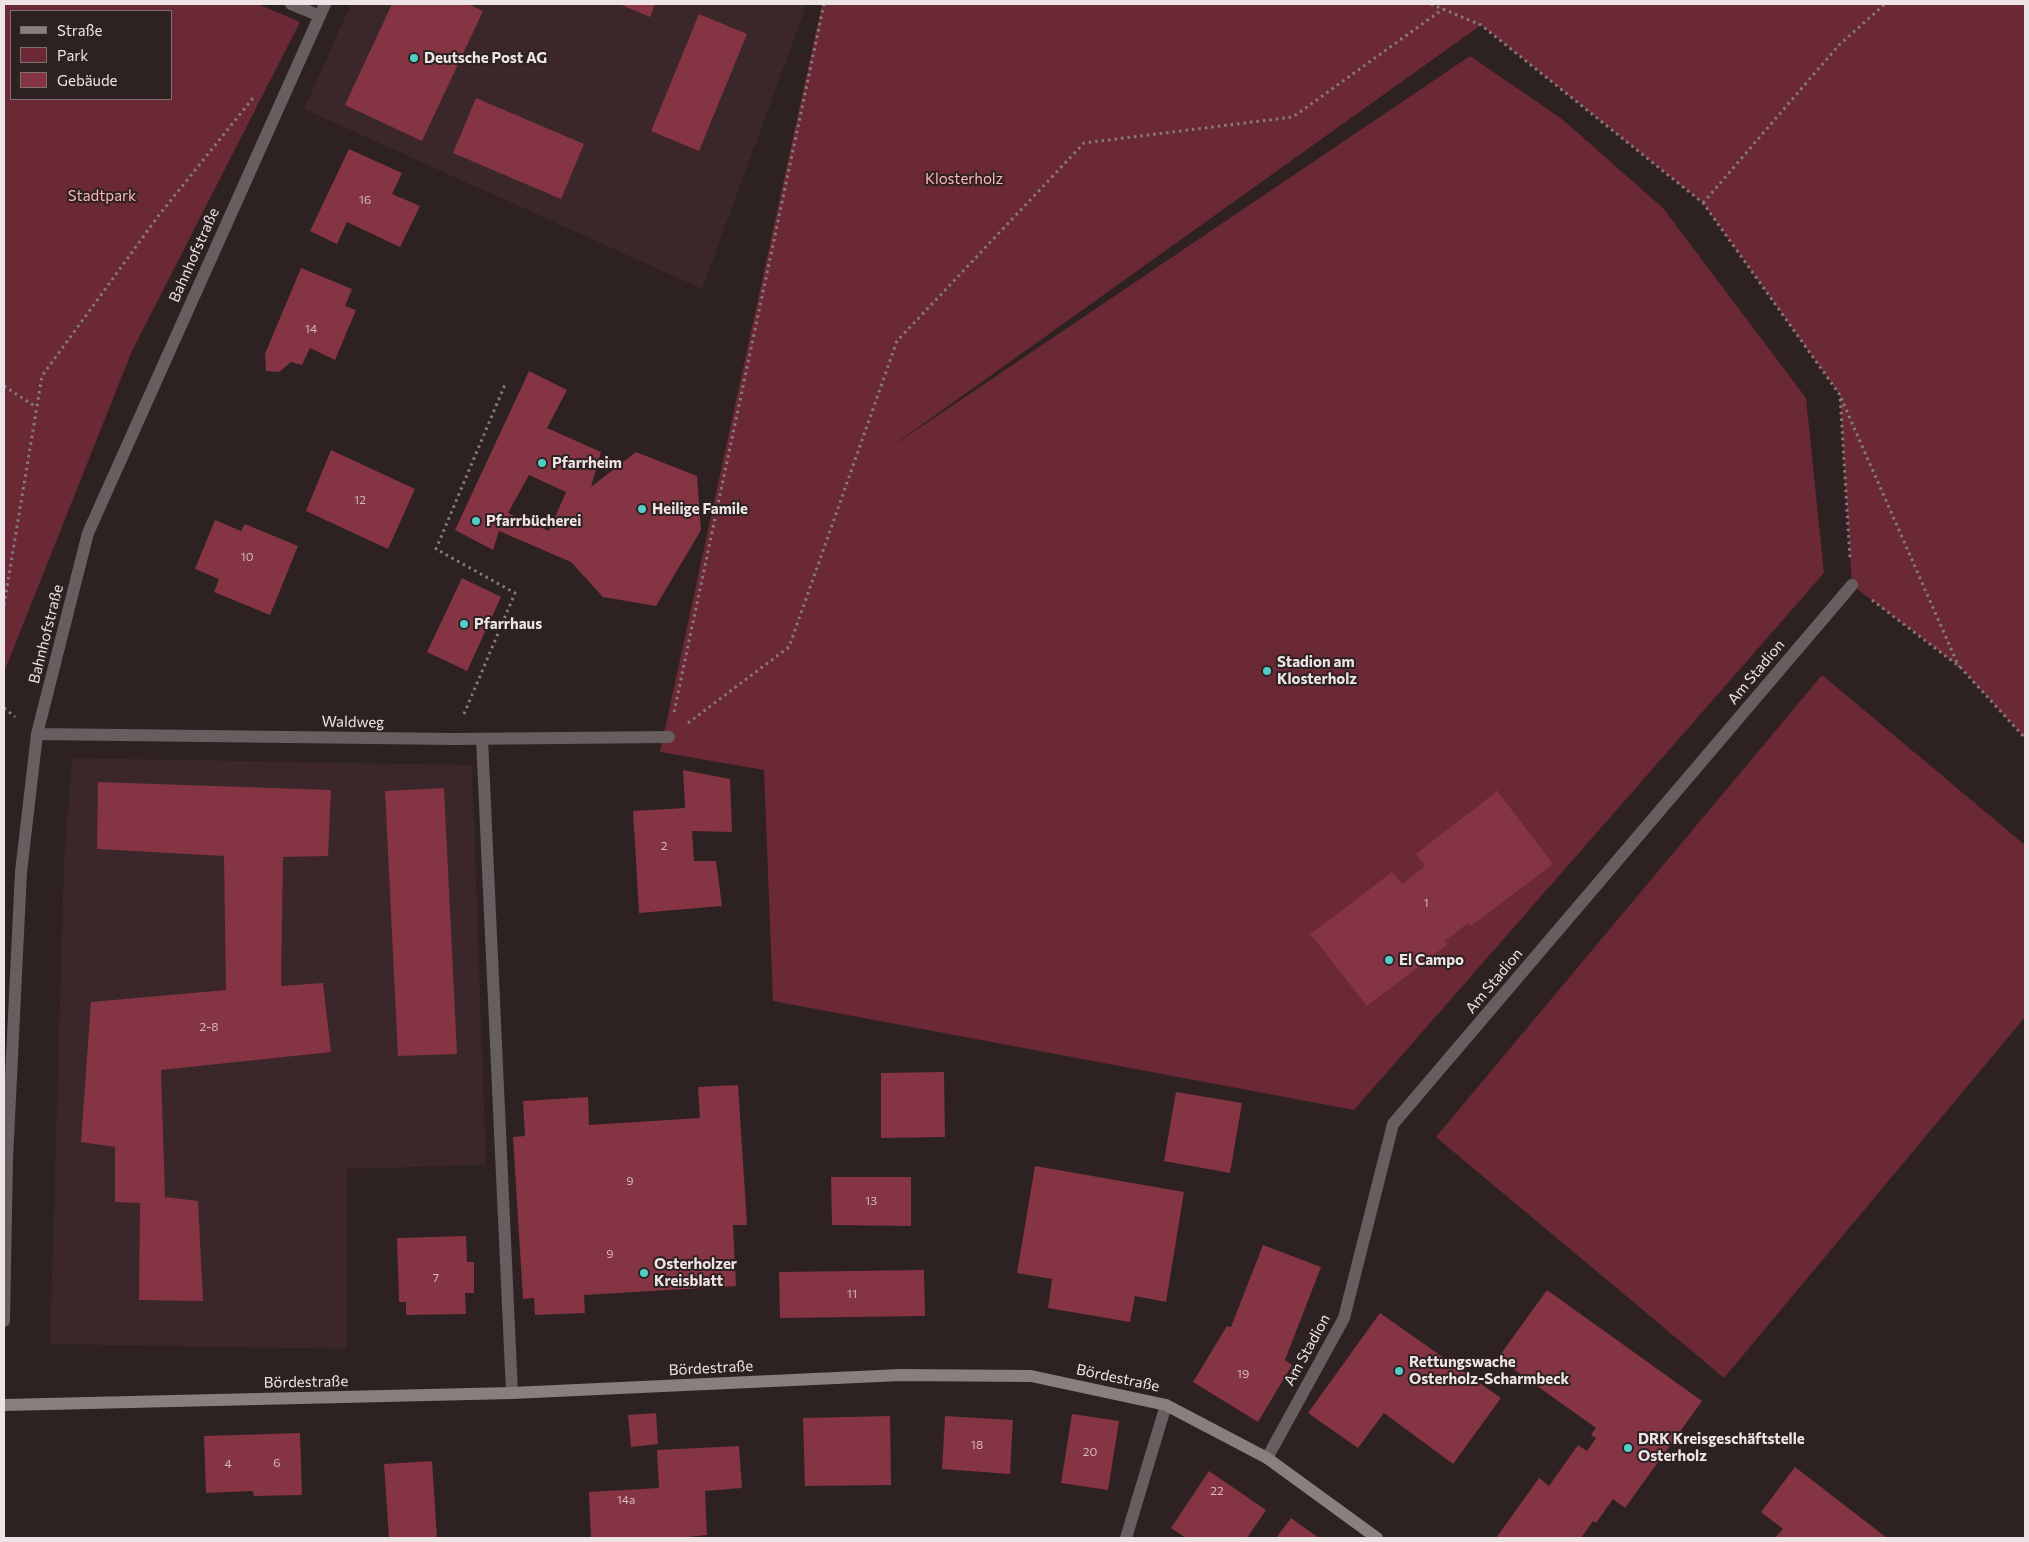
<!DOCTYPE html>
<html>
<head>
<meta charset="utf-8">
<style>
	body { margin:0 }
	#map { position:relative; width:2029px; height:1542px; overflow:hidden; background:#2e2122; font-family:Commissioner,sans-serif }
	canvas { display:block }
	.frame { position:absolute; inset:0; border:5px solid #eee4e5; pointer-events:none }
	.legend { position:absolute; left:10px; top:10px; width:162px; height:90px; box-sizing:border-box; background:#2e2122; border:1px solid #7b6f70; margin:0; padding:6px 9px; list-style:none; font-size:15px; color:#eee4e5 }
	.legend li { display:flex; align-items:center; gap:10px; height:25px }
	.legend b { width:25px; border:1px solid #7b6f70 }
</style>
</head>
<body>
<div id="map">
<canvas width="2029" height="1542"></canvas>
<div class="frame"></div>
<ul class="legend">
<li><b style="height:6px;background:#8a7e7f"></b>Straße</li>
<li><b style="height:14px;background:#6a2934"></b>Park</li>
<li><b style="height:14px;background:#843442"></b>Gebäude</li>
</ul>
</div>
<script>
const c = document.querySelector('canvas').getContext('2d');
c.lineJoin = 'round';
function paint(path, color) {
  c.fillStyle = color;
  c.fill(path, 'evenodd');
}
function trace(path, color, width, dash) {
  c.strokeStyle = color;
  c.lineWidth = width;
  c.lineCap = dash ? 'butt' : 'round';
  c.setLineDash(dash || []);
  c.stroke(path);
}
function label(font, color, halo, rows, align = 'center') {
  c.font = font + ' Commissioner,sans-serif';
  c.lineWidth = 4;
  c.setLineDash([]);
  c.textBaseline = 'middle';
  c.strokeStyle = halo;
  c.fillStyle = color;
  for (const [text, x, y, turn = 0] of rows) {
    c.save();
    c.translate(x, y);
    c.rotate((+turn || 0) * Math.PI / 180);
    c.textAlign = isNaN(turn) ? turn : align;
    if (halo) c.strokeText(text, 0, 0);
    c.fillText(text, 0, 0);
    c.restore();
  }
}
const built = new Path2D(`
	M351 4H807L702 289 304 109Z
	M72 758 472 765 486 1165 347 1169V1349L50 1344 64 862Z`);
const green = new Path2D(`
	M4 4H258L300 22 132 351 4 672ZM11 11H171V99H11Z
	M822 4H2025V738L1960 667 1852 585 1840 395 1703 203 1481 25 888 449 1470 56 1562 119 1663 208 1806 398 1824 573 1354 1110 773 1001 764 770 660 752Z
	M1822 675 2025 845V1017L1724 1378 1436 1137Z`);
const building = new Path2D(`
	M392 4H468L483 11 422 141 345 105Z
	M619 4H655L650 17Z
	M699 14 747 34 699 151 651 131Z
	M476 98 584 144 561 199 453 153Z
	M349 149 402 173 392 194 420 206 400 247 347 222 337 244 310 231Z
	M301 268 352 289 345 306 356 310 335 360 310 348 302 365 291 362 279 372 266 371 265 354Z
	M529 371 567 390 547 428 601 452 591 487 636 452 697 476 701 530 656 606 603 597 571 562 499 531 493 550 455 530ZM529 475 566 492 549 531 508 513Z
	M331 450 415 489 388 549 306 511Z
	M215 520 241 531 245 524 298 546 270 615 214 592 219 579 195 569Z
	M462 578 501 597 467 671 427 652Z
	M683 770 730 779 732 832 692 831 694 861H716L722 906 639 913 633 811 685 808Z
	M98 782 331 790 328 856 283 857 281 986 323 983 331 1052 161 1070 165 1197 198 1201 203 1301 139 1300 140 1203 115 1202V1147L81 1142 91 1002 226 990 224 856 97 849Z
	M444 788 457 1054 398 1056 385 791Z
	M1495 788 1553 864 1471 926 1468 923 1445 941 1448 944 1367 1006 1308 931 1312 933 1392 872 1402 884 1425 866 1416 854 1496 792Z
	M944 1072 945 1137 881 1138V1073Z
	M738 1085 747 1225H733L736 1286 584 1295 585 1313 535 1315 534 1298 523 1299 513 1137 525 1136 523 1101 588 1097 589 1125 700 1118 698 1087Z
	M1176 1092 1242 1103 1230 1173 1164 1161Z
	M1035 1166 1184 1192 1166 1302 1135 1296 1130 1322 1048 1308 1052 1279 1017 1273Z
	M831 1177H911V1226L832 1225Z
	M466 1236 467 1262H474V1293H465L466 1314 406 1315V1302H399L397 1238Z
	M1263 1245 1321 1267 1285 1360 1292 1365 1258 1422 1193 1382 1227 1326 1231 1327Z
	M924 1270 925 1316 780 1318 779 1272Z
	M1547 1290 1702 1401 1625 1508 1613 1499 1596 1523 1593 1521 1581 1538H1496L1539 1478 1549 1486 1578 1445 1587 1451 1596 1438 1591 1435 1596 1428 1498 1358Z
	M1380 1313 1501 1398 1453 1464 1384 1413 1358 1448 1308 1413Z
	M656 1413 658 1444 631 1447 628 1415Z
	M1072 1414 1119 1421 1108 1490 1061 1483Z
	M890 1416 891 1485 805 1486 803 1418Z
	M945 1416 1013 1420 1010 1474 942 1469Z
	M300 1433 302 1495 254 1496 253 1491 206 1493 204 1436Z
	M739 1446 742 1488 705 1491 707 1535 678 1538H591L589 1492 659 1488 657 1450Z
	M432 1461 437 1538H389L384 1464Z
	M1795 1467 1887 1538H1775L1783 1529 1761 1512Z
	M1209 1471 1266 1510 1247 1538H1186L1171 1528Z
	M1291 1518 1319 1538H1276Z`);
const path = new Path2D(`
	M1431 4 1481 25 1703 203 1840 395 1850 559
	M1703 203 1839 45 1885 4
	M4 386 36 407
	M1841 398 1959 667
	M1872 600 1960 667 2025 738
	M4 605 42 376 159 215 253 98
	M4 708 15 717
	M674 712 824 4
	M464 714 515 593 436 549 506 382
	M688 723 789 647 897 341 1084 143 1293 117 1443 9`);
const lane = new Path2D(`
	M482 739 512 1393`);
const street = new Path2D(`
	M291 4 320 16
	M37 734 454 739 669 737
	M4 1321 7 1159 21 872 37 734 88 533 325 4
	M1267 1458 1344 1318 1393 1124 1852 585
	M1126 1538 1166 1405`);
const secondary = new Path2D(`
	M4 1405 512 1393 901 1375 1031 1376 1166 1405 1267 1458 1377 1538`);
const markers = [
	[414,58,5,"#53cdc9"],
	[542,463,5,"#53cdc9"],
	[642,509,5,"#53cdc9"],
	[476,521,5,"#53cdc9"],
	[464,624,5,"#53cdc9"],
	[1267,671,5,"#53cdc9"],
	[1389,960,5,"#53cdc9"],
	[644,1273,5,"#53cdc9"],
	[1399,1371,5,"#53cdc9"],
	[1628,1448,5,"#53cdc9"]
];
const numberNames = [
	["16",365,200],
	["14",311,329],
	["12",360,500],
	["10",247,557],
	["2",664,846],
	["1",1426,903],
	["2-8",209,1027],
	["9",630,1181],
	["13",871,1201],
	["9",610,1254],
	["7",436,1278],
	["11",852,1294],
	["19",1243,1374],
	["18",977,1445],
	["20",1090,1452],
	["6",277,1463],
	["4",228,1464],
	["22",1217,1491],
	["14a",626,1500]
];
const poiNames = [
	["Deutsche Post AG",424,58],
	["Pfarrheim",552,463],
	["Heilige Famile",652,509],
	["Pfarrbücherei",486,521],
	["Pfarrhaus",474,624],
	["Stadion am",1277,662],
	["Klosterholz",1277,679],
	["El Campo",1399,960],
	["Osterholzer",654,1264],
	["Kreisblatt",654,1281],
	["Rettungswache",1409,1362],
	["Osterholz-Scharmbeck",1409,1379],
	["DRK Kreisgeschäftstelle",1638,1439],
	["Osterholz",1638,1456]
];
const parkNames = [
	["Klosterholz",964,179],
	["Stadtpark",102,196]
];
const streetNames = [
	["Bahnhofstraße",194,255,-66],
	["Bahnhofstraße",46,634,-76],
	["Am Stadion",1756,672,-50],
	["Waldweg",353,722,1],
	["Am Stadion",1494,981,-50],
	["Am Stadion",1307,1350,-61],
	["Bördestraße",711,1368,-3],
	["Bördestraße",1118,1378,12],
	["Bördestraße",306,1382,-1]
];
paint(built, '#3b2629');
paint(green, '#6a2934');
paint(building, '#843442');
trace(path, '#867a7b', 3, [2.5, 4]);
trace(lane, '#665e5f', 12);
trace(street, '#665e5f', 12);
trace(secondary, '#8a7e7f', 12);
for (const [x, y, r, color] of markers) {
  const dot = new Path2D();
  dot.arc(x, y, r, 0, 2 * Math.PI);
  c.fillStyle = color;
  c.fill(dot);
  trace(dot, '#2e2122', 2);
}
label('12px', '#d4b8bc', null, numberNames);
label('bold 15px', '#eee4e5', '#2e2122', poiNames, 'left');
label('15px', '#ffb7be', '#2e2122', parkNames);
label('15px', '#eee4e5', '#2e2122', streetNames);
</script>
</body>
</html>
